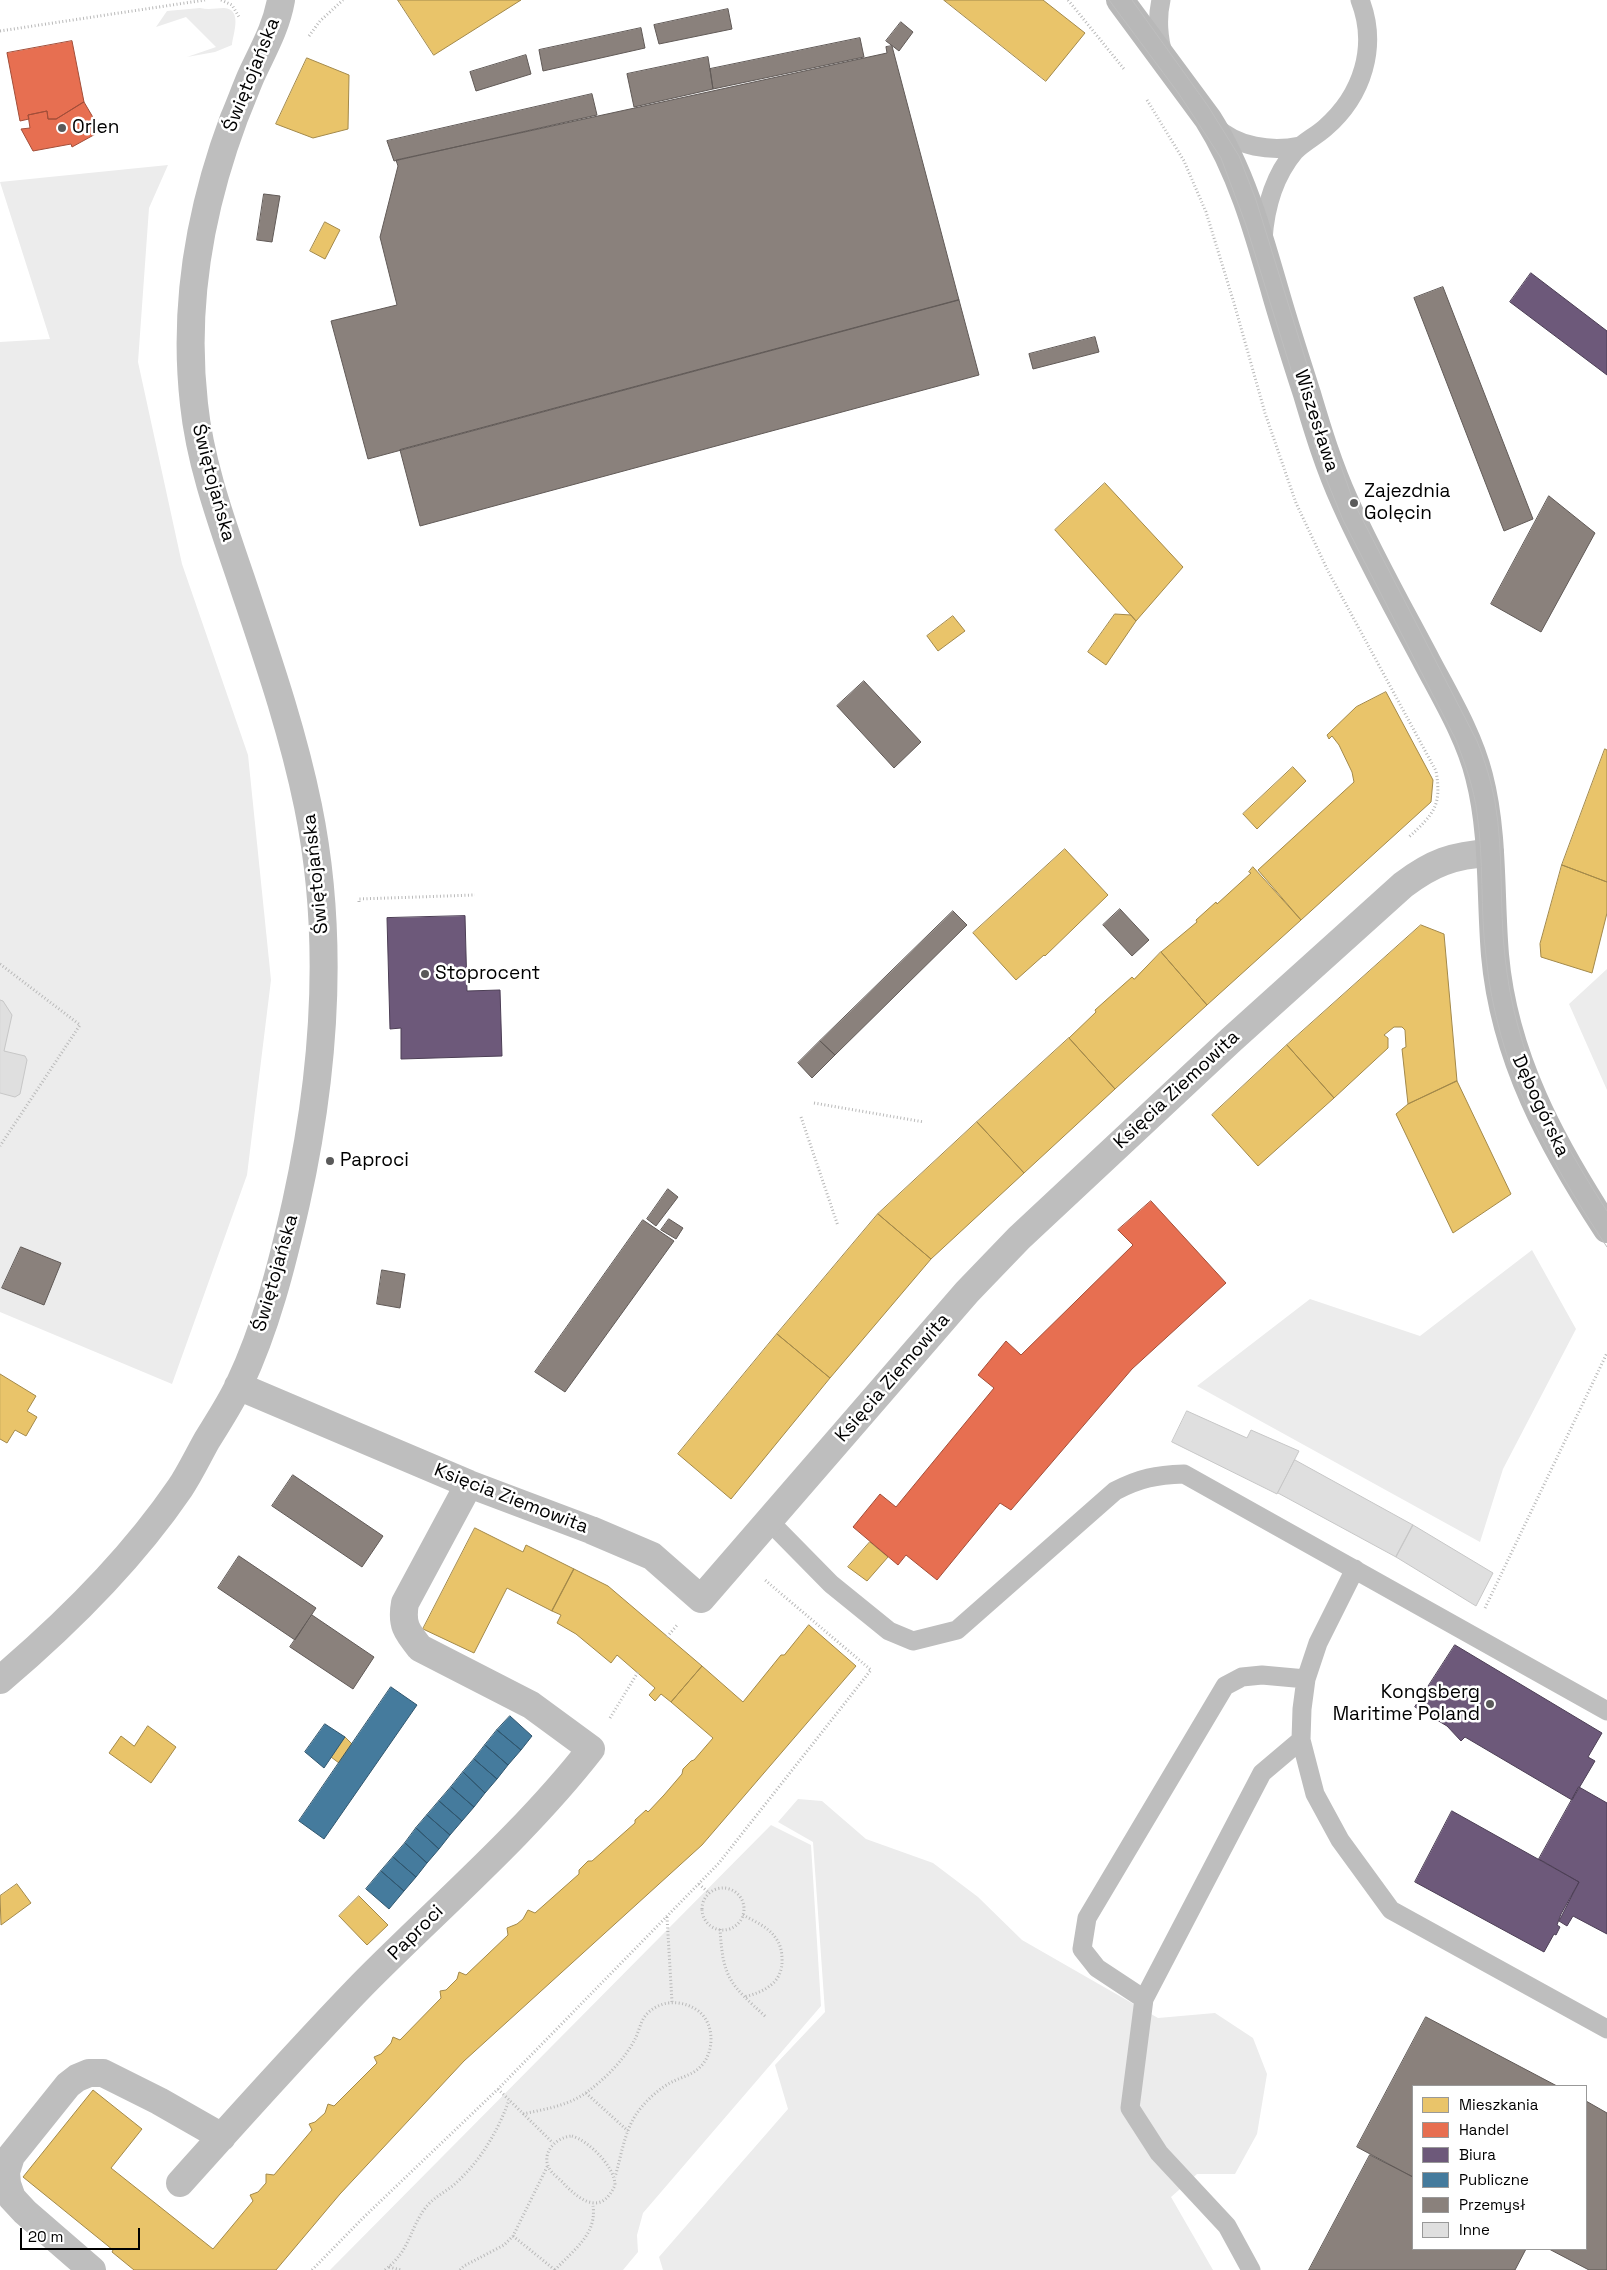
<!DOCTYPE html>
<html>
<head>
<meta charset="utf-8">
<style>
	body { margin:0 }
	#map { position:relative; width:1607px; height:2270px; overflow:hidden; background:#fff; font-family:"Space Grotesk",sans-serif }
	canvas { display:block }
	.legend { position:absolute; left:1412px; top:2085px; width:175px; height:165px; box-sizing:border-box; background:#fff; border:1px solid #999; margin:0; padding:6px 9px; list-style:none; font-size:15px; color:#000 }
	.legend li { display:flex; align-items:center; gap:10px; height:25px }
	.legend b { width:25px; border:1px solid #999 }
	.scale { position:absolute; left:20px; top:2228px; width:120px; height:22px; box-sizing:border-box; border:2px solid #000; border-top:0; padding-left:6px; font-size:15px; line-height:18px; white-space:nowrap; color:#000; -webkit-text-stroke:4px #fff; paint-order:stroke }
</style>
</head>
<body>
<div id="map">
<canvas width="1607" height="2270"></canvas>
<ul class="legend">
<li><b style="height:14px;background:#e9c46a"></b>Mieszkania</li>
<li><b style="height:14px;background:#e76f51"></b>Handel</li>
<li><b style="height:14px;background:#6d597a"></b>Biura</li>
<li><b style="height:14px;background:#457b9d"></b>Publiczne</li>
<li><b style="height:14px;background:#8a817c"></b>Przemysł</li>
<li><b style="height:14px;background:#dfdfdf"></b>Inne</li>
</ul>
<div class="scale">20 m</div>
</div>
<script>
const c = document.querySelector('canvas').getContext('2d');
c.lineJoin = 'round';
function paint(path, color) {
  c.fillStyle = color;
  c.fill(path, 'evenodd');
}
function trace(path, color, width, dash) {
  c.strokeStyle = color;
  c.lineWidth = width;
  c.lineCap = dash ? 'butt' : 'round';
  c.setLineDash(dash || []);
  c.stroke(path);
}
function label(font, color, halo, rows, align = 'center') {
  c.font = font + ' "Space Grotesk",sans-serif';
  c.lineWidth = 5;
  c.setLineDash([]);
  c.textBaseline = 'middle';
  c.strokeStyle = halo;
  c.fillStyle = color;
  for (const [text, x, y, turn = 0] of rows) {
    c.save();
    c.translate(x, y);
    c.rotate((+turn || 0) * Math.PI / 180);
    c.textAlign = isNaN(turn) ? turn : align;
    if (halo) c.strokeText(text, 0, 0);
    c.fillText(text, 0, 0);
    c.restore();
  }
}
const green = new Path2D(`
	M200 8C209 10 216 8 224 8 243 9 233 34 232 45L215 52 187 57 216 47 186 17 156 27 167 11Z
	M168 165 149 208 138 362 182 564 248 755 271 980 247 1175 172 1384 0 1312V342L50 339 0 182Z
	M1607 969V1090L1569 1004Z
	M1532 1250 1576 1329 1503 1469 1480 1542 1197 1386 1310 1299 1420 1336Z
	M798 1799 822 1801 866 1839 933 1863 978 1897 1022 1940 1158 2018 1215 2013 1253 2038 1267 2074 1257 2134 1235 2174H1197L1171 2197 1213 2270H663L659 2257 788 2109 775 2065 825 2012 813 1842 778 1822Z
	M771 1825 811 1845 821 2006 643 2213 637 2235 638 2252 623 2270H330Z`);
const homes = new Path2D(`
	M398 0H521L434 55Z
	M944 0H1043L1085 33 1046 81Z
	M307 58 349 75 348 129 313 138 276 124Z
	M325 222 340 230 325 259 310 251Z
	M1105 483 1183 567 1136 621 1055 530Z
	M1115 614 1131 615 1136 621 1106 665 1088 652Z
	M953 616 965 631 938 651 927 636Z
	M1386 692 1433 780 1431 802 1301 920 1258 870 1354 782 1352 772 1339 745 1332 736 1329 739 1327 735 1356 707Z
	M1605 749 1607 750V882L1562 865Z
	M1293 767 1306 781 1257 829 1243 814Z
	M1065 849 1108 895 1045 956 1044 955 1016 980 973 933Z
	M1562 865 1607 882V913L1592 973 1541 957 1540 944Z
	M1253 867 1301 920 1207 1005 1161 952 1197 922 1196 920 1216 902 1217 904 1251 873 1249 872Z
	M1421 925 1444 934 1457 1081 1408 1104 1402 1049 1406 1047 1405 1030 1402 1027H1394L1384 1035 1388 1038V1048L1334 1098 1287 1045Z
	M1161 952 1207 1005 1115 1089 1069 1038 1096 1012 1095 1010 1132 977 1134 979Z
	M1069 1038 1115 1089 1024 1173 977 1122Z
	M1287 1045 1334 1098 1258 1166 1212 1115Z
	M1457 1081 1511 1194 1453 1233 1396 1114 1408 1104Z
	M977 1122 1024 1173 931 1259 878 1214Z
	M878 1214 931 1259 830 1378 777 1334Z
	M777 1334 830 1378 731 1499 678 1454Z
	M0 1374 36 1396 27 1411 37 1417 26 1436 15 1430 7 1443 0 1439Z
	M475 1528 523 1552 526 1545 574 1569 552 1611 507 1588 474 1653 423 1629Z
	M870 1542 888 1557 867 1581 848 1567Z
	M574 1569 608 1586 702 1666 671 1702 661 1694 655 1701 649 1695 655 1688 617 1655 611 1663 576 1634 557 1623 561 1615 552 1611Z
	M809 1625 856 1666 702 1845 464 2061 340 2194 276 2270H134L112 2252 113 2250 23 2177 93 2090 142 2129 111 2168 213 2249 253 2201 250 2195 258 2192 266 2183V2174L274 2175 312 2130 309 2124 315 2122 325 2113 328 2104 334 2106 377 2063 374 2057 381 2054 391 2043 393 2037 400 2040 441 1998 440 1991 446 1990 457 1979 459 1972 466 1975 508 1935 507 1928 517 1924 523 1919 528 1910 535 1913 579 1874V1870L588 1861H592L635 1823V1820L646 1810 648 1812 664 1795 682 1774 683 1769 691 1761 694 1760 713 1738 671 1702 702 1666 743 1702 781 1655H784Z
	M148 1726 176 1747 151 1783 109 1753 121 1736 134 1746Z
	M345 1737 352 1744 339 1763 331 1757Z
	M17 1884 31 1903 1 1925 0 1896Z
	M359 1896 388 1925 367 1945 339 1916Z`);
const shops = new Path2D(`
	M72 41 84 102 56 119H48L47 111 28 115 29 119 20 121 7 53Z
	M84 102 101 131 72 147 71 144 33 151 21 129 30 128 28 115 47 111 48 119H56Z
	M1151 1201 1226 1283 1132 1369 1011 1510 1000 1503 937 1580 906 1555 898 1565 853 1527 880 1494 896 1507 994 1388 978 1375 1006 1341 1021 1355 1133 1245 1118 1230Z`);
const offices = new Path2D(`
	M1531 273 1607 331V375L1510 302Z
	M465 916 467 991 500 990 502 1056 401 1059V1028L390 1029 387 918Z
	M1455 1645 1602 1733 1588 1757 1595 1761 1572 1800 1465 1737 1461 1741 1447 1726 1415 1707Z
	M1579 1787 1607 1803V1934L1573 1916 1567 1926 1559 1921 1579 1882 1539 1859Z
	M1452 1811 1579 1882 1561 1914 1557 1925 1560 1927 1556 1935 1554 1934 1544 1952 1415 1882Z`);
const public = new Path2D(`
	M391 1687 417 1705 324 1839 299 1821Z
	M510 1716 532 1736 521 1750 497 1730Z
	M325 1724 345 1737 324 1768 305 1752Z
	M497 1730 521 1750 508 1765 485 1745Z
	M485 1745 508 1765 497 1779 474 1759Z
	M474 1759 497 1779 485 1793 463 1772Z
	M463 1772 485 1793 474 1807 451 1787Z
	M451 1787 474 1807 462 1821 439 1801Z
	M439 1801 462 1821 450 1835 427 1815Z
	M427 1815 450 1835 439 1849 416 1828Z
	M416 1828 439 1849 427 1863 405 1843Z
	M405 1843 427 1863 416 1877 393 1857Z
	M393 1857 416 1877 404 1891 381 1871Z
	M381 1871 404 1891 389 1909 366 1889Z`);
const industry = new Path2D(`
	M728 9 732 29 659 44 654 25Z
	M901 22 913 32 899 51 886 41Z
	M641 28 645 48 543 71 539 50Z
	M860 38 864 57 713 89 710 69Z
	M892 46 959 300 368 459 331 321 397 305 380 237 398 166 396 160 887 53 886 47Z
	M526 55 531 74 476 91 470 72Z
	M708 57 713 89 634 107 627 74Z
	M592 94 597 115 394 161 387 141Z
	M264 194 280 196 272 242 257 240Z
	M1443 287 1533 519 1504 531 1414 298Z
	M959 300 979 375 420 526 400 450Z
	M1095 337 1099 352 1033 369 1029 354Z
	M1549 496 1595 533 1541 632 1491 604Z
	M864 681 921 742 894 768 837 706Z
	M1120 909 1149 940 1132 956 1103 925Z
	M953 911 967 925 835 1055 820 1041Z
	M820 1041 835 1055 812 1078 798 1063Z
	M668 1189 678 1197 656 1226 647 1219Z
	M669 1219 683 1228 676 1239 661 1230Z
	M643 1220 674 1241 565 1392 535 1372Z
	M21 1247 61 1263 44 1305 2 1288Z
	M382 1270 405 1274 400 1308 377 1304Z
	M293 1475 383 1536 362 1567 272 1506Z
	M239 1556 316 1608 295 1640 218 1588Z
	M312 1615 374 1657 353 1689 290 1647Z
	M1426 2017 1557 2086H1413V2177L1357 2147Z
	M1586 2101 1607 2113V2270H1589L1549 2249H1586Z
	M1370 2155 1413 2177V2249H1526L1515 2270H1309Z`);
const building = new Path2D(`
	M0 1000 3 1001 12 1015 4 1051 25 1056 27 1060 20 1094 15 1097 0 1093Z
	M1187 1411 1247 1438 1251 1430 1299 1451 1277 1494 1172 1442Z
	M1295 1460 1413 1525 1396 1557 1278 1493Z
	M1413 1525 1493 1573 1476 1606 1396 1557Z`);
const path = new Path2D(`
	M221 0 232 5 239 17
	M1068 0 1124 69
	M0 31 205 0
	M309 36 320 21 343 0
	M1147 100 1184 161 1206 212 1234 303 1265 413 1296 503 1328 571 1436 771C1442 805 1434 814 1409 837
	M359 902V899L475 895
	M0 964 80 1025 0 1146
	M814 1103 924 1122
	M801 1117 838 1226
	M1485 1608 1607 1353
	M667 1637 678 1624
	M610 1718 638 1672
	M699 1884 709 1893
	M702 1909a21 21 0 1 1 42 0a21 21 0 1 1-42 0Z
	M743 1915C754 1921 768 1927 775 1937 780 1943 782 1951 782 1959 783 1983 764 1992 744 1997
	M667 1917 672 2002
	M720 1929C723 1979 730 1984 766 2017
	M498 2089 553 2143
	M586 2093 628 2131
	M523 2114C545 2109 568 2106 587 2092 605 2079 625 2059 635 2039 639 2032 640 2022 646 2015 651 2009 660 2004 668 2003 679 2002 688 2004 697 2010 716 2023 715 2055 698 2069 691 2075 682 2077 674 2081 659 2088 644 2102 635 2116 624 2134 621 2157 615 2177
	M572 2136C589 2141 615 2167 615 2185 602 2215 582 2202 565 2185 561 2180 555 2176 551 2171 539 2155 555 2137 572 2136Z
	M513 2236 555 2270
	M389 2267 401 2270
	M312 2270 363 2218 498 2089 719 1863 871 1670 765 1580
	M385 2270C412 2248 408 2231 426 2207 434 2197 447 2191 456 2183 481 2160 498 2131 509 2100
	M460 2270 464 2266 504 2245 513 2236 548 2165
	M555 2270C573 2250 597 2235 593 2206`);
const lane = new Path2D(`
	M1161 0C1157 17 1158 39 1164 56
	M1215 126C1237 147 1271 152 1300 146
	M1263 240C1265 208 1274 176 1295 151 1304 142 1316 136 1325 128 1363 95 1378 46 1360 0
	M769 1521 831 1584 889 1631 913 1641 957 1630 1115 1491C1140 1478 1156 1475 1184 1474L1607 1711
	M1355 1569 1318 1643 1306 1679 1302 1709 1301 1740 1315 1794 1340 1840 1391 1910 1607 2029
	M1144 1999 1097 1968 1082 1949 1087 1918 1225 1686 1242 1677 1262 1675 1306 1679
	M1251 2270 1227 2226 1159 2153 1130 2108 1144 1999 1262 1773 1301 1740`);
const street = new Path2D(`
	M238 1386 469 1484 591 1530 652 1556 701 1599 967 1292 1019 1238 1231 1040 1403 885C1432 863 1453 855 1490 853
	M0 1680C66 1624 131 1560 180 1488 190 1473 198 1456 207 1440 218 1422 230 1404 239 1385 266 1328 282 1265 296 1203 325 1072 335 938 308 806 292 728 266 654 241 579 222 523 200 463 194 404 183 307 200 209 234 118 240 104 245 90 251 76 263 50 276 28 281 0
	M180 2183C240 2116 300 2049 362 1985 439 1907 524 1835 591 1749L531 1705 420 1648C407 1632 401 1625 405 1603L469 1484
	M92 2270 25 2212 12 2198 7 2184 6 2172 11 2156 68 2085 77 2078 89 2073H103L159 2101 222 2137`);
const secondary = new Path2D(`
	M1120 0 1208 119C1241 171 1258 232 1275 291 1285 326 1296 360 1307 394 1318 431 1329 467 1345 502 1369 556 1399 609 1427 662 1446 698 1469 736 1479 776 1494 834 1490 895 1495 955 1504 1057 1552 1145 1607 1229`);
const tram = new Path2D(`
	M1109 0 1179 94 1221 158 1246 225 1321 466 1343 520 1456 740C1465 764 1474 788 1477 813 1484 860 1480 909 1486 956 1497 1067 1546 1156 1607 1247
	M1132 0 1208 106 1239 156 1256 200 1323 416 1354 503 1477 741C1485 761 1491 781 1495 802 1504 853 1499 906 1505 957 1515 1053 1555 1131 1607 1211`);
const markers = [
	[62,128,5,"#595959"],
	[1354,503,5,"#595959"],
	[425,974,5,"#595959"],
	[330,1161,5,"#595959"],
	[1490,1704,5,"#595959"]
];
const streetNames = [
	["Świętojańska",252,75,-68],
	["Wiszesława",1316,421,72],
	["Świętojańska",213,483,75],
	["Świętojańska",316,874,-96],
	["Księcia Ziemowita",1177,1090,-43],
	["Dębogórska",1540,1106,65],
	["Świętojańska",276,1273,-74],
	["Księcia Ziemowita",893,1378,-49],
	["Księcia Ziemowita",511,1499,21],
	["Paproci",416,1933,-45]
];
const poiNames = [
	["Orlen",72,128],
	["Zajezdnia",1364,492],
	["Golęcin",1364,514],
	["Stoprocent",435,974],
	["Paproci",340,1161],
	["Kongsberg",1480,1693,"right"],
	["Maritime Poland",1480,1715,"right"]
];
paint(green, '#ececec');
paint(homes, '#e9c46a');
trace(homes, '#a3894a', 1);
paint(shops, '#e76f51');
trace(shops, '#a24e39', 1);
paint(offices, '#6d597a');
trace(offices, '#4c3e55', 1);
paint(public, '#457b9d');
trace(public, '#30566e', 1);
paint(industry, '#8a817c');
trace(industry, '#615a57', 1);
paint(building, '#dfdfdf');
trace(building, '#c7c7c7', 1);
trace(path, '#b9b9b9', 3, [1, 2.5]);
trace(lane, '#bebebe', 19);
trace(street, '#bebebe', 28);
trace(secondary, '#b8b8b8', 28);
trace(tram, '#bebebe', 1);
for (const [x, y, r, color] of markers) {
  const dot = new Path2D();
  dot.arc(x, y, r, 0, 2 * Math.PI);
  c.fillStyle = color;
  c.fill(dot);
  trace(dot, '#fff', 2);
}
label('19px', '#000', '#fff', streetNames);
label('19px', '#000', '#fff', poiNames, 'left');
</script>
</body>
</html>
